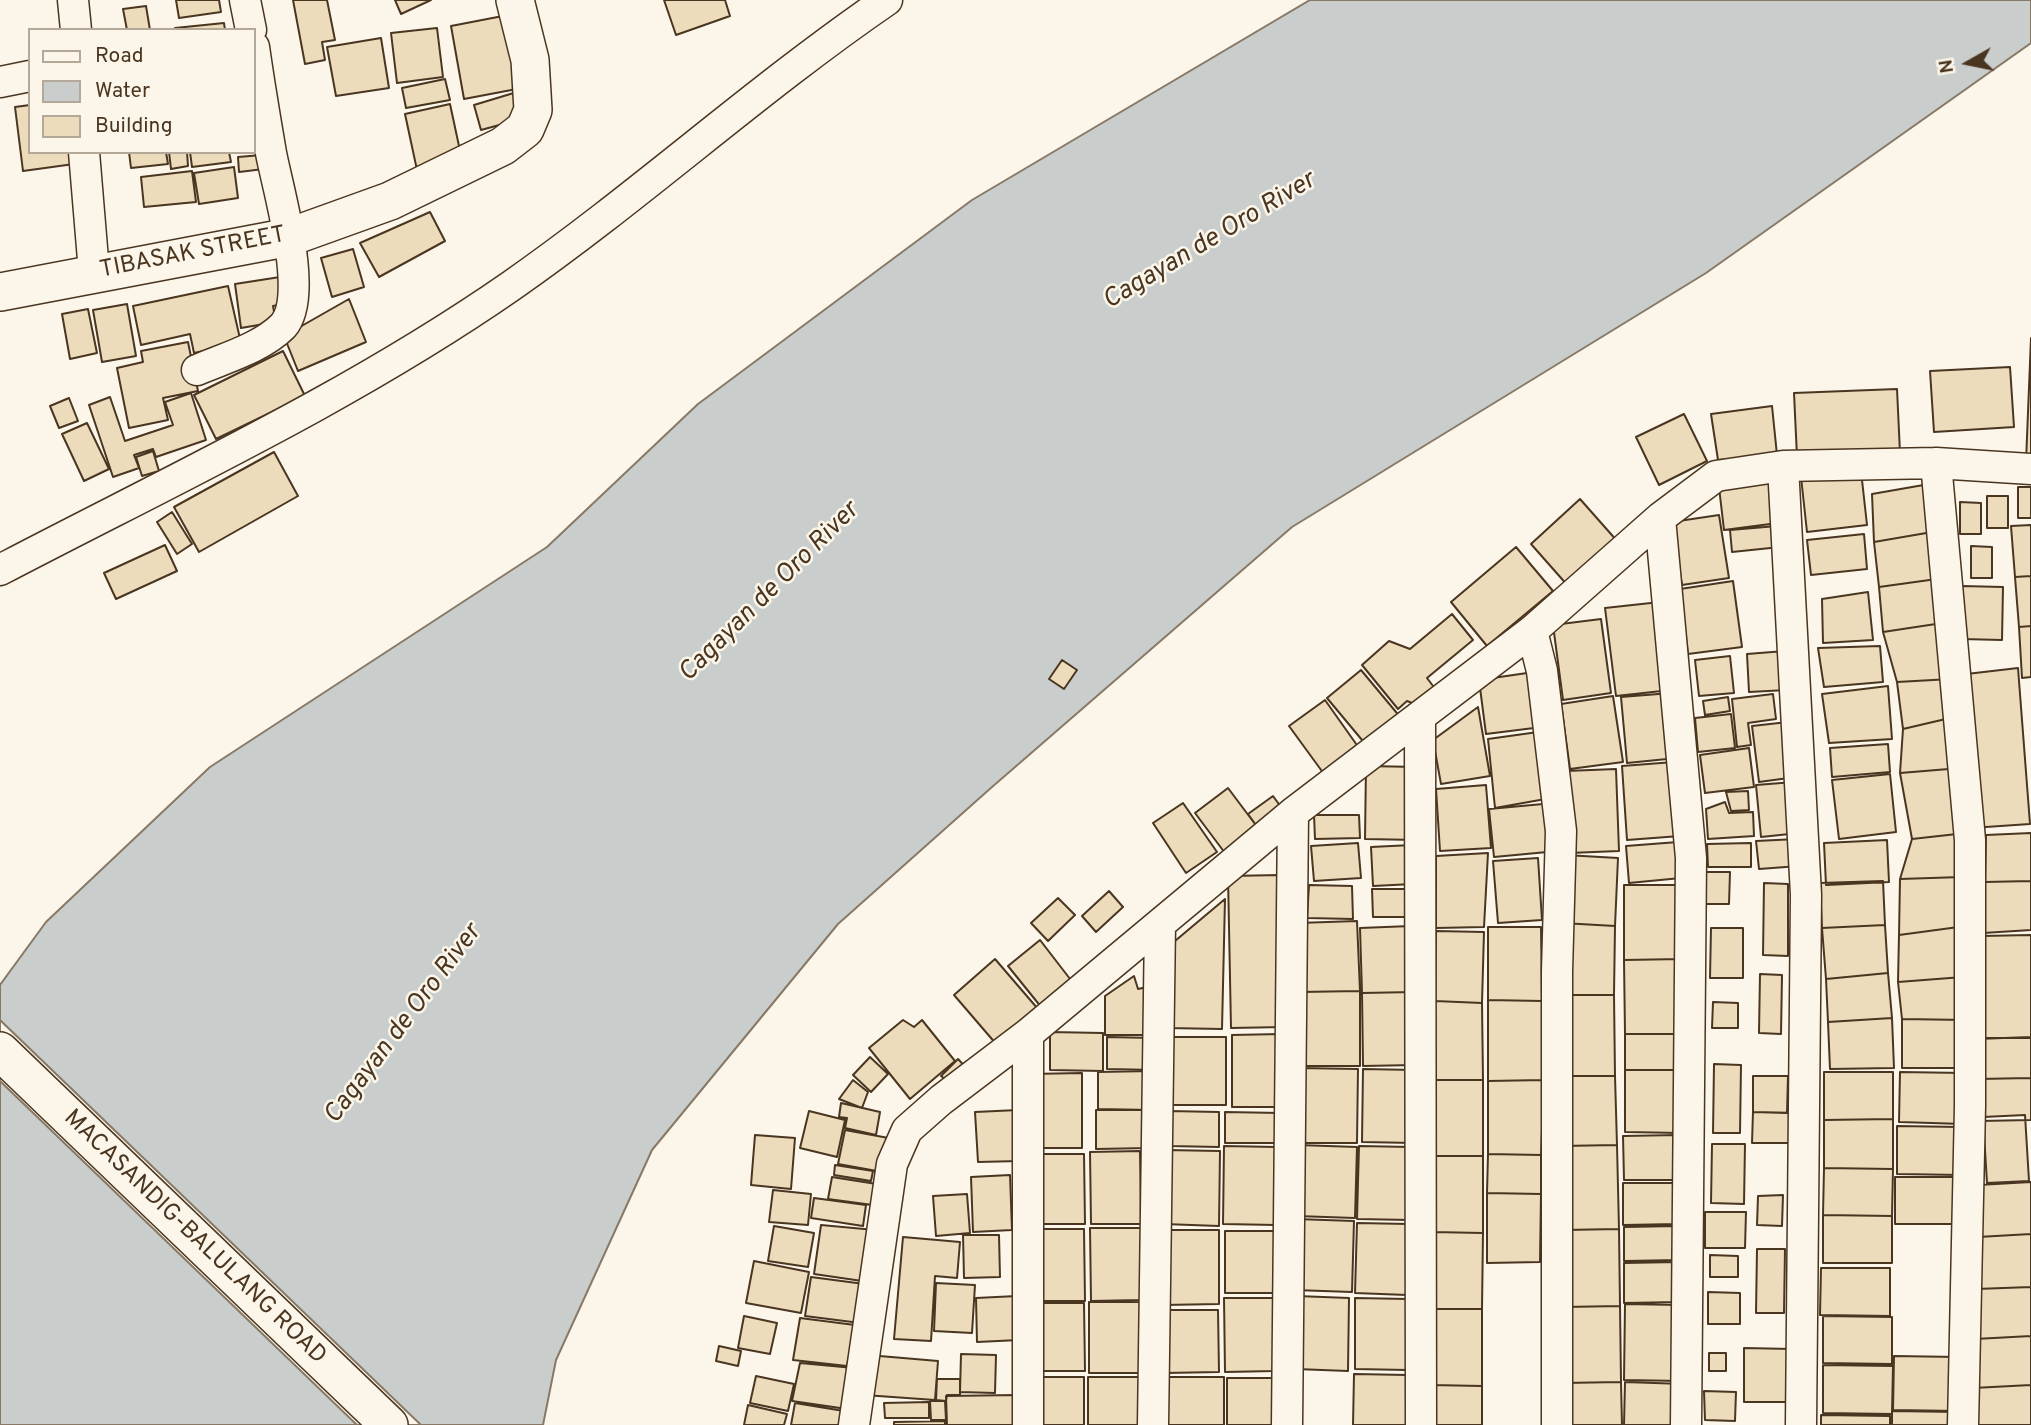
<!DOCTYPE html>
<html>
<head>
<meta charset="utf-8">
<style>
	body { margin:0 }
	#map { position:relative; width:2031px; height:1425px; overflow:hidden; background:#fbf6e9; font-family:Overpass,sans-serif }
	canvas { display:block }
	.legend { position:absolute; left:28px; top:28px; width:228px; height:126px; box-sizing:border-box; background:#fbf6e9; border:2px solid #b4a999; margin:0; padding:9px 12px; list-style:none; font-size:21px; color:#4a3520 }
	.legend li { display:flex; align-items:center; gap:14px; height:35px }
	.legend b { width:35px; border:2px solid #b4a999 }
	.north { position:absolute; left:1933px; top:28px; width:70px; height:70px; -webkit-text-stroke:5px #fbf6e9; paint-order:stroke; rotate:261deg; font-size:19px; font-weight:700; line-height:28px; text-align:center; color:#4a3520 }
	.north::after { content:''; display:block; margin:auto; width:24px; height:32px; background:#4a3520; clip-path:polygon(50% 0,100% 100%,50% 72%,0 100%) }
</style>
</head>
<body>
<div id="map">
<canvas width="2031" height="1425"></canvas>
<ul class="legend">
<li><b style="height:9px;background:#fbf6e9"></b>Road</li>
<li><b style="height:19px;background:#c9cecd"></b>Water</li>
<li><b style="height:19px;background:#ecdcbc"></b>Building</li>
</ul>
<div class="north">N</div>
</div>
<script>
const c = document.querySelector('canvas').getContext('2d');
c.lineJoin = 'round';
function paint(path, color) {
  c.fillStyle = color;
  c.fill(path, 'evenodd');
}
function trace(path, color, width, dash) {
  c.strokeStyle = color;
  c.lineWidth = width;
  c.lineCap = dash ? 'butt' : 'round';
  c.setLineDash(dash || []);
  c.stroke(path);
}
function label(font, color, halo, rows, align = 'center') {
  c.font = font + ' Overpass,sans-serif';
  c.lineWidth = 5;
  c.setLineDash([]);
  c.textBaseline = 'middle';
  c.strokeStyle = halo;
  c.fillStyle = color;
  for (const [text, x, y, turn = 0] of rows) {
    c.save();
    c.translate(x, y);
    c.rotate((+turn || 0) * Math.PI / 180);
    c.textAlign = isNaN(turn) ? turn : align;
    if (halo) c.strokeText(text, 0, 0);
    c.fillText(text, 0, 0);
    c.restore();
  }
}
const water = new Path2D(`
	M1310 0H2031V43L1706 273 1292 527 992 787 838 924 652 1150 556 1360 543 1425H0V985L46 922 210 767 547 547 698 404 972 200Z`);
const pier = new Path2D(`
	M0 1020 421 1425H357L0 1081Z`);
const building = new Path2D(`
	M176 0H219L221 12 179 18Z
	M293 0H327L335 40 322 42 325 60 305 64Z
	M395 0H431L401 14Z
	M664 0H725L730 16 676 35Z
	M146 6 150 30H127L123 9Z
	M508 15 522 88 464 99 451 26Z
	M224 23 225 30H175V28Z
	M437 28 443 77 397 83 391 33Z
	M381 38 389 88 336 96 327 47Z
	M445 79 450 100 406 108 402 88Z
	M517 92 514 121 481 130 474 105Z
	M450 104 462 160 417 170 405 114Z
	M30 105V152H73L74 164 23 171 15 107Z
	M129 152H166L168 164 131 168Z
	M169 152H187L188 166 171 169Z
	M190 152H229L231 162 192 167Z
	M262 155 264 169 239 172 238 157Z
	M234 167 238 198 199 204 194 173Z
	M192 171 196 202 144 207 141 177Z
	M430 212 445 241 379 277 360 243Z
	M353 249 364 287 332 297 321 258Z
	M280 277 283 304 273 306 276 322 241 328 235 284Z
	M228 286 241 343 194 353 190 334 141 345 133 306Z
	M349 299 366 342 298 371 284 336Z
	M127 304 136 356 102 362 93 310Z
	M88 309 97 353 70 359 62 314Z
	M2031 338V462H2026Z
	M188 342 198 391 163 398 168 420 129 428 117 368 143 362 141 351Z
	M283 351 305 396 216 439 194 395Z
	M2010 367 2014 427 1934 432 1930 371Z
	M1897 389 1900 453 1797 457 1794 393Z
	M191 393 206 440 156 457 153 449 134 455 139 468 113 477 89 405 110 397 125 441 173 425 165 402Z
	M69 398 78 421 59 428 50 406Z
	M1772 406 1777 455 1718 460 1711 414Z
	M1684 414 1707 461 1659 485 1636 437Z
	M87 423 109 469 84 481 62 434Z
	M153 451 159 471 142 476 136 457Z
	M274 452 298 496 199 552 174 507Z
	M1770 464 1778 523 1724 530 1717 470Z
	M1861 471 1867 525 1807 532 1801 477Z
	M1935 483 1938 531 1874 542 1872 494Z
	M2018 487H2031V518H2018Z
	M1987 496H2008V528H1987Z
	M1580 499 1618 542 1569 587 1531 544Z
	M1960 502 1981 503V534H1960Z
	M172 512 192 544 177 554 157 522Z
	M1719 515 1729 578 1682 585 1672 522Z
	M2031 525V576L2015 577 2011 526Z
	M1777 526 1780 547 1732 552 1730 530Z
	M1938 531 1944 578 1879 587 1874 542Z
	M1864 534 1867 569 1811 575 1807 540Z
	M165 545 177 571 116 599 104 573Z
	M1971 546 1992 547V578H1971Z
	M1516 547 1553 591 1487 646 1451 602Z
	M2031 576V626L2019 627 2015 577Z
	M1944 578 1949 622 1883 632 1879 587Z
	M1733 581 1742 647 1688 654 1680 589Z
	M1962 586 2003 587 2002 640 1962 639Z
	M1868 592 1873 640 1823 643 1822 599Z
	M1660 602 1671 690 1616 696 1605 608Z
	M1452 614 1473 640 1427 678 1436 690 1417 705 1407 701 1398 709 1362 665 1389 641 1410 649Z
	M1601 619 1611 693 1563 700 1553 625Z
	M1949 622 1951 679 1897 682 1883 632Z
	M2031 626V677L2022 678 2019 627Z
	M1880 646 1883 682 1824 687 1818 648Z
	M1785 651 1787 690 1749 692 1747 654Z
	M1730 656 1734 693 1699 696 1695 660Z
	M1062 660 1077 670 1064 689 1049 679Z
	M2018 668 2030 824 1971 828 1958 675Z
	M1361 670 1401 718 1367 746 1327 698Z
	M1534 672 1542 727 1486 734 1479 680Z
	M1951 679 1950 718 1903 729 1897 682Z
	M1888 686 1892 739 1829 743 1822 694Z
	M1671 693 1677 758 1627 763 1621 697Z
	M1773 694 1776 719 1748 723 1751 745 1737 747 1732 699Z
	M1613 696 1623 762 1570 769 1561 704Z
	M1728 697 1730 711 1705 715 1703 701Z
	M1325 700 1359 748 1324 774 1289 726Z
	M1478 707 1490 776 1441 784 1433 740Z
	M1731 714 1735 748 1698 752 1695 718Z
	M1950 718 1961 768 1900 773 1903 729Z
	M1788 722 1796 777 1759 782 1752 726Z
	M1538 732 1551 798 1495 808 1488 739Z
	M1888 744 1890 772 1832 777 1830 748Z
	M1749 748 1754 787 1705 793 1700 755Z
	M1674 762 1680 836 1627 840 1622 766Z
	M1366 766 1418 767 1417 840 1365 839Z
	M1961 768 1966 833 1912 839 1900 773Z
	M1616 769 1619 851 1569 853 1566 771Z
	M1890 774 1896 832 1839 839 1832 780Z
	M1794 782 1799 833 1761 837 1756 785Z
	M1486 785 1491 848 1440 851 1436 789Z
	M1228 788 1261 832 1228 857 1195 813Z
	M1748 791 1749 810 1731 811 1726 792Z
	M1273 796 1286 814 1261 832 1248 814Z
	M1725 802 1729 813 1753 812 1754 836 1708 839 1706 809Z
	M1183 803 1217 852 1186 873 1153 823Z
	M1554 803 1558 851 1494 857 1489 809Z
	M1314 815H1359L1360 838 1315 839Z
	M1966 833 1962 877 1900 879 1912 839Z
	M2031 833V881L1985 882 1986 835Z
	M1797 839 1799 866 1759 869 1756 841Z
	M1887 840 1889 882 1826 885 1824 843Z
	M1678 842 1681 878 1629 883 1626 846Z
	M1358 843 1361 878 1314 881 1311 846Z
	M1751 843V867H1708L1707 844Z
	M1412 845 1413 884 1373 886 1371 847Z
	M1488 853 1484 927 1436 928V856Z
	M1565 855 1618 858 1615 926 1562 923Z
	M1538 858 1542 920 1498 923 1493 861Z
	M1703 872H1730L1729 904H1702Z
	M1281 875 1284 1027 1231 1028 1228 876Z
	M1962 877 1966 926 1899 935 1900 879Z
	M1883 881 1885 925 1822 928 1820 883Z
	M2031 881V930L1983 933 1985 882Z
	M1764 883 1788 884V956L1763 955Z
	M1309 885 1352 886 1353 919 1307 918Z
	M1624 885H1681L1682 959 1624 960Z
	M1372 889H1412L1413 917H1373Z
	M1109 891 1123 907 1096 932 1082 916Z
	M1058 898 1075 915 1048 941 1031 923Z
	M1225 899 1222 1029 1167 1028 1169 946Z
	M1357 921 1360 991 1300 992 1298 923Z
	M1562 923 1615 926 1614 995H1559Z
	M1885 925 1888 973 1826 979 1822 928Z
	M1411 926 1414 992 1362 993 1360 928Z
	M1966 926 1963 977 1898 982 1899 935Z
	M1488 927H1541L1542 1001 1488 1000Z
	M1711 928H1743V978H1710Z
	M1436 931 1484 932 1482 1003 1435 1001Z
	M2031 935V1038H1982L1981 936Z
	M1040 940 1077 988 1046 1013 1008 966Z
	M995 959 1038 1009 997 1045 954 995Z
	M1682 959V1034H1625L1624 960Z
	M1888 973 1892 1018 1828 1022 1826 979Z
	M1760 974 1782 975 1781 1034 1759 1033Z
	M1134 976 1138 989 1156 985 1155 1035H1105V996Z
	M1963 977 1966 1020 1902 1019 1898 982Z
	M1360 991V1066H1300V992Z
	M1414 992 1415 1065 1363 1066 1362 993Z
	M1559 995H1614L1615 1076H1559Z
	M1488 1000 1542 1001 1544 1080 1488 1081Z
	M1435 1001 1482 1003 1483 1080H1432Z
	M1713 1002 1738 1003V1028H1712Z
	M1892 1018 1894 1068 1830 1069 1828 1022Z
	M1902 1019 1966 1020V1068H1902Z
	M903 1020 914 1027 922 1020 955 1061 910 1099 869 1048Z
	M1050 1032 1103 1033V1071L1050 1070Z
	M1281 1034V1107H1232V1035Z
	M1625 1034H1682V1070H1625Z
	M1107 1037 1155 1038V1070L1107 1069Z
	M1172 1037H1226V1105H1173Z
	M2031 1037V1078L1978 1079 1977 1039Z
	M870 1057 888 1074 871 1092 853 1075Z
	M958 1059 971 1073 955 1087 941 1076Z
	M1714 1064 1741 1065 1740 1133H1713Z
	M1299 1068 1358 1069 1357 1143H1298Z
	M1363 1069 1415 1070 1414 1143 1362 1142Z
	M1625 1070H1682L1681 1133 1625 1132Z
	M1151 1071V1110L1098 1109V1072Z
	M1824 1072H1893V1119L1824 1120Z
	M1900 1072 1964 1073 1963 1124 1899 1122Z
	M1082 1073V1148H1031L1030 1074Z
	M1559 1076H1615L1617 1145 1561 1146Z
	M1753 1076H1788L1787 1113 1753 1112Z
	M2031 1078V1120L1979 1121 1978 1079Z
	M853 1080 868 1092 862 1108 839 1099Z
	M1432 1080H1483V1156H1432Z
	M1544 1080 1541 1155 1488 1154V1081Z
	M841 1103 880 1112 876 1135 845 1128 847 1118 839 1117Z
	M1018 1110 1019 1161 978 1162 975 1112Z
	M1096 1110H1149V1148L1096 1149Z
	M809 1111 845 1120 837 1157 800 1148Z
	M1169 1111 1219 1112V1147L1169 1146Z
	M1225 1112 1281 1113V1143H1225Z
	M1753 1112 1799 1113V1143H1752Z
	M2025 1115 2029 1181 1987 1183 1983 1117Z
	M1893 1119V1169L1824 1168V1120Z
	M1897 1126 1961 1127V1175L1897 1174Z
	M845 1130 894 1139 888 1173 838 1164Z
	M755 1135 795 1138 791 1189 751 1185Z
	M1678 1135V1180H1624L1623 1136Z
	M1712 1144H1745L1744 1204 1711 1203Z
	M1298 1145 1357 1147 1355 1218 1296 1216Z
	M1617 1145 1619 1229 1563 1230 1561 1146Z
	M1224 1146 1277 1147 1276 1225 1223 1224Z
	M1359 1146 1411 1147 1410 1220 1357 1219Z
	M1166 1150 1220 1151 1219 1226 1164 1224Z
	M1140 1151 1141 1224H1091L1090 1152Z
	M1035 1154H1084L1085 1224H1036Z
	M1488 1154 1541 1155V1194L1487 1193Z
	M1432 1156H1483V1233L1432 1232Z
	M835 1165 873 1171 871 1181 834 1175Z
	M1824 1168 1893 1169 1892 1216 1823 1215Z
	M1010 1175 1012 1230 973 1232 971 1177Z
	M832 1177 883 1185 880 1206 828 1199Z
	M1895 1177H1960L1961 1224H1895Z
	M2031 1182V1234L1978 1237V1185Z
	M1623 1183H1678V1224L1623 1225Z
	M773 1190 811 1194 808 1225 769 1222Z
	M1487 1193 1541 1194 1540 1262 1487 1263Z
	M967 1194 970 1233 936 1236 933 1196Z
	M1783 1195 1782 1226 1757 1225 1758 1196Z
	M814 1198 866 1205 863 1226 811 1218Z
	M1705 1212H1746L1745 1248H1705Z
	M1823 1215 1892 1216V1263H1823Z
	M1296 1219 1354 1221 1352 1292 1294 1290Z
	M1357 1223 1409 1224 1407 1295 1355 1293Z
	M821 1225 875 1230 869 1282 814 1274Z
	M774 1226 814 1233 808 1267 768 1261Z
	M1678 1226 1679 1260 1624 1261V1227Z
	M1090 1228H1141L1142 1300 1091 1301Z
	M1034 1229H1084L1085 1301H1035Z
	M1619 1229 1620 1306 1563 1307V1230Z
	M1162 1230H1219V1304L1163 1305Z
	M1225 1231H1278V1293H1225Z
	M1432 1232 1483 1233 1482 1309H1432Z
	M2031 1234V1287L1976 1289 1978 1237Z
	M963 1235H999L1000 1277 964 1278Z
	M903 1237 960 1242 957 1278 935 1276 931 1341 894 1339Z
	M1757 1249H1785L1784 1313H1756Z
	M1710 1255 1738 1256V1277H1710Z
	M754 1261 809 1272 801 1313 746 1303Z
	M1678 1262 1679 1302 1624 1303V1263Z
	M1821 1268H1890V1316L1820 1315Z
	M811 1277 872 1285 868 1324 805 1316Z
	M936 1283 975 1285 972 1333 934 1331Z
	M2031 1287V1336L1975 1339 1976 1289Z
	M1708 1292 1740 1293V1324H1708Z
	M1017 1296 1019 1340 977 1342 976 1298Z
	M1297 1296 1349 1298 1348 1371 1296 1369Z
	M1224 1298H1273L1274 1371 1225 1372Z
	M1355 1298 1408 1299 1407 1370 1355 1369Z
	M1089 1302H1141L1142 1373H1089Z
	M1033 1303H1084L1085 1371H1033Z
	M1625 1304 1681 1305V1381L1624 1380Z
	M1620 1306 1621 1382 1563 1383V1307Z
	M1432 1309H1482V1386L1431 1385Z
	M1164 1310H1218L1219 1372 1165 1373Z
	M744 1316 777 1323 770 1354 738 1348Z
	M1823 1316 1892 1317V1364L1823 1363Z
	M800 1318 855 1325 847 1366 793 1360Z
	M2031 1336V1385L1973 1388 1975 1339Z
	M719 1346 741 1351 738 1366 716 1361Z
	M1744 1348 1792 1349 1791 1402H1744Z
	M1709 1353H1726V1371H1709Z
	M961 1354 996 1355 995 1393 960 1392Z
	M868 1355 938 1361 935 1400 864 1395Z
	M1894 1356 1958 1357V1411L1893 1410Z
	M800 1363 854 1368 847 1409 792 1401Z
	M1823 1365 1893 1366 1892 1414 1823 1413Z
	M1354 1374 1407 1375 1406 1425H1353Z
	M756 1376 794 1384 788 1411 750 1403Z
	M1035 1377H1084V1425H1035Z
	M1088 1377H1139V1425H1088Z
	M1165 1377H1224V1425H1165Z
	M1227 1378H1273V1425H1227Z
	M937 1379H960V1395H947L946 1401 936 1400Z
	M1621 1382 1622 1425H1563V1383Z
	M1625 1382 1684 1384 1683 1425H1624Z
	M1431 1385 1482 1386V1425H1431Z
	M2031 1385V1425H1971L1973 1388Z
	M1704 1391 1736 1392 1735 1421 1705 1420Z
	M1017 1395V1425H947L946 1396Z
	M930 1401H945L946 1420H931Z
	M929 1402V1418H885L884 1403Z
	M795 1403 850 1412 848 1425H791Z
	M748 1405 787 1414 784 1425H744Z
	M1892 1411 1957 1412V1425H1892Z
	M1821 1415 1890 1416V1425H1821Z
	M945 1421V1425H894V1422Z`);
const minor = new Path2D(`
	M73 0 76 30
	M245 0 251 30
	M0 82 30 76
	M84 152 94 272
	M197 370C225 358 261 348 283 326 310 296 278 190 271 153 265 118 259 82 254 47
	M1936 463 1970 840V1106L1963 1425
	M1783 466 1806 895 1801 1425
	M1660 518 1691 858 1686 1425
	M0 570C172 480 351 397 511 286 640 196 757 89 887 0
	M1532 631 1542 671 1561 831 1557 971V1425
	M1420 717 1421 1425
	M1028 1034V1425
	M854 1425 892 1164 907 1130 941 1100 1028 1034 1293 813 1532 631 1660 518 1716 476 1783 466 1936 463 2031 469
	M1153 1425 1160 924
	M1287 1425 1293 813`);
const tertiary = new Path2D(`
	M0 292 290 237 390 201 503 146 525 129 533 110 530 60 515 0
	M0 1051 389 1425`);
const streetNames = [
	["TIBASAK STREET",193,254,-11],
	["MACASANDIG-BALULANG ROAD",194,1238,44]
];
const waterNames = [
	["Cagayan de Oro River",1210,242,-31],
	["Cagayan de Oro River",770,593,-45],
	["Cagayan de Oro River",404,1025,-53]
];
paint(water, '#c9cecd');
trace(water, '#887966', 2);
paint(pier, '#fbf6e9');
trace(pier, '#887966', 2);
paint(building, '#ecdcbc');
trace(building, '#4a3520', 2);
trace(minor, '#4a3520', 33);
trace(tertiary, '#4a3520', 40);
trace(minor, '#fbf6e9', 30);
trace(tertiary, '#fbf6e9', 37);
label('24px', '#4a3520', '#fbf6e9', streetNames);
label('italic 26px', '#4a3520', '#fbf6e9', waterNames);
</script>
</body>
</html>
